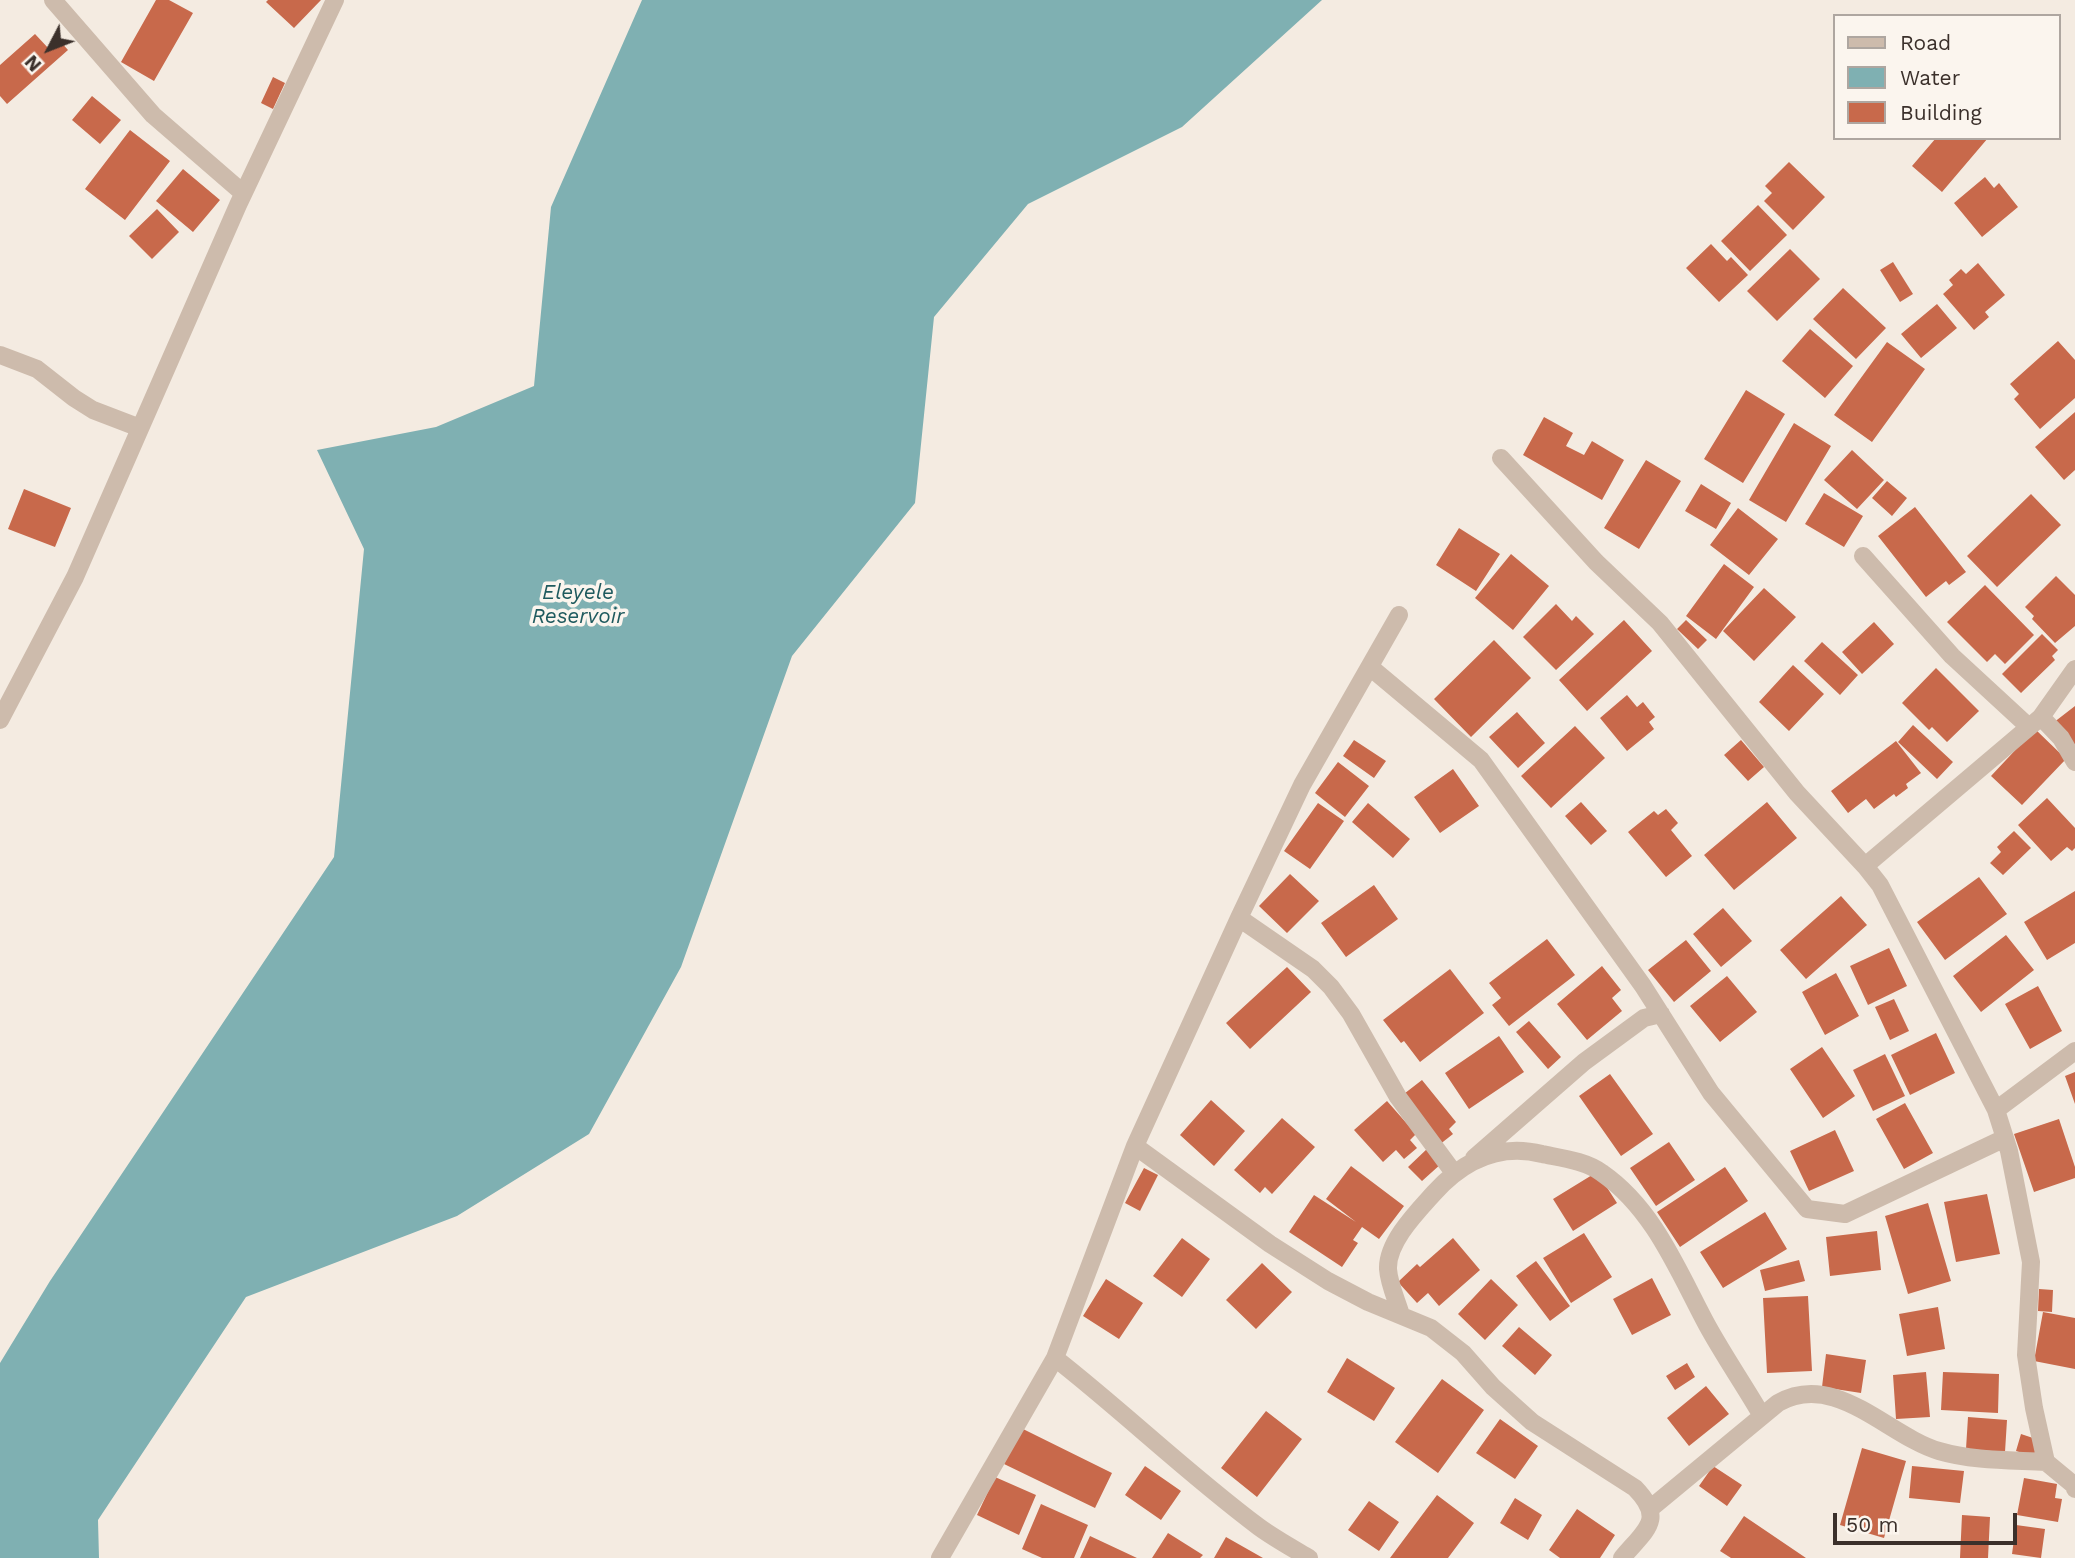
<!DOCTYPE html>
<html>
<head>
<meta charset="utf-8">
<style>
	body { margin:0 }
	#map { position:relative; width:2075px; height:1558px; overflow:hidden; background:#f4ebe1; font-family:"Work Sans",sans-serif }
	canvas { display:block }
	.legend { position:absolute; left:1833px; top:14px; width:228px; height:126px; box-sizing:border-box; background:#fbf5ee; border:2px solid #aea6a0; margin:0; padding:9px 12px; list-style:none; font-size:21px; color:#3b302b }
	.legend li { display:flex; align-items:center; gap:14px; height:35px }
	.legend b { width:35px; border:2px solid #aea6a0 }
	.north { position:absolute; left:14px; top:14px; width:70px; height:70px; -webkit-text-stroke:5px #fbf5ee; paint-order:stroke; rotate:228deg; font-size:19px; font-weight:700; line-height:28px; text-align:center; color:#3b302b }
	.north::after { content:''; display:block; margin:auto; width:24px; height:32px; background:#3b302b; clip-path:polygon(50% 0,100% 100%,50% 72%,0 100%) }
	.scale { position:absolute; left:1833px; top:1513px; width:184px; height:32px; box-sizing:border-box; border:4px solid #3b302b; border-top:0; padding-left:9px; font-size:21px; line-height:24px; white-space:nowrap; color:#3b302b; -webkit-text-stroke:5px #fbf5ee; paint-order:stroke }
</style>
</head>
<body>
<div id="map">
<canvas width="2075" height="1558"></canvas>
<ul class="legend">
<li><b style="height:9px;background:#cdbbac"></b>Road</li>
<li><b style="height:19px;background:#7fb0b2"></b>Water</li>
<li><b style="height:19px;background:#c8694b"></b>Building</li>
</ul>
<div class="north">N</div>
<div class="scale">50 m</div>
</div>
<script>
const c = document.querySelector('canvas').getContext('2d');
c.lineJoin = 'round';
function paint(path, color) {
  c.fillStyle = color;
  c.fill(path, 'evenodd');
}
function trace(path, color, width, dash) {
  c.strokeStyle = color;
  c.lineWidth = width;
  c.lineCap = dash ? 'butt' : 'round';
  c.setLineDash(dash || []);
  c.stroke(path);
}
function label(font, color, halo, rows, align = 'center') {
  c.font = font + ' "Work Sans",sans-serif';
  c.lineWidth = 7;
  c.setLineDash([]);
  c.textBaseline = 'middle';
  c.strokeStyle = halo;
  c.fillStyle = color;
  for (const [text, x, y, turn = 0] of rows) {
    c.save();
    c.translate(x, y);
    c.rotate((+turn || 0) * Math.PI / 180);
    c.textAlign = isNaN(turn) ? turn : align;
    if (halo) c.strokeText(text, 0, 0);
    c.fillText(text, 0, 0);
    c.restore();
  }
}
const water = new Path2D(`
	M642 0H1322L1182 127 1028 204 934 317 915 503 792 656 681 967 589 1134 457 1216 246 1297 98 1520 99 1558H0V1363L50 1281 334 857 364 549 317 450 436 427 534 386 551 207Z`);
const building = new Path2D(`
	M156 0H169L193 13 154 81 121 62Z
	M268 0H321L294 28 266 2Z
	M35 34 50 50 60 41 68 50 7 104 0 96V65Z
	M273 77 285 83 273 109 261 103Z
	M92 96 121 120 100 144 72 120Z
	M130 130 170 161 125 220 85 189Z
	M1936 138H1988L1942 192 1912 166Z
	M1789 162 1825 197 1793 230 1764 201 1772 193 1765 186Z
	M183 169 220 200 193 232 156 201Z
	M1985 177 1994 188 1999 183 2018 207 1982 237 1954 203Z
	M1758 205 1787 235 1750 271 1721 241Z
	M157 209 179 232 152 259 129 236Z
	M1711 244 1727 261 1731 257 1748 275 1719 302 1686 268Z
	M1790 249 1820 279 1777 321 1747 291Z
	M1893 262 1913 294 1900 302 1880 270Z
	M1978 263 2005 295 1985 312 1989 317 1974 330 1943 294 1953 285 1949 280 1961 269 1966 274Z
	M1843 288 1886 328 1856 359 1813 319Z
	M1937 304 1957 328 1921 358 1901 334Z
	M1810 329 1853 366 1825 398 1782 361Z
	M2058 341 2075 360V398L2040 429 2014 399 2019 394 2010 384Z
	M1887 342 1925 369 1872 442 1834 415Z
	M1746 390 1785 414 1743 483 1704 459Z
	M2075 412V470L2064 480 2035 447Z
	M1544 417 1573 433 1566 446 1584 455 1592 441 1624 460 1602 500 1523 455Z
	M1794 423 1831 446 1786 522 1749 500Z
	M1852 450 1884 480 1857 509 1824 480Z
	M1646 460 1681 481 1639 549 1604 528Z
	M1887 481 1907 498 1892 516 1872 498Z
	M1701 484 1731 503 1716 529 1685 511Z
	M24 489 71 508 55 547 8 529Z
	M1824 493 1863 516 1844 547 1805 524Z
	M2031 494 2061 525 1997 587 1967 556Z
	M1915 507 1966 572 1949 585 1946 581 1926 597 1878 536Z
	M1738 508 1778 539 1749 575 1710 545Z
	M1459 528 1500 554 1476 591 1436 565Z
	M1511 554 1549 586 1513 630 1475 598Z
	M1724 564 1754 587 1716 639 1686 616Z
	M2056 576 2075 595V626L2055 643 2032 619 2034 616 2025 607Z
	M1985 585 2034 635 2005 664 1995 654 1987 662 1947 622Z
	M1764 588 1796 617 1754 661 1723 631Z
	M1556 604 1572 621 1576 616 1594 634 1556 670 1523 637Z
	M1624 620 1652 651 1587 711 1559 680Z
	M1686 620 1707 640 1698 649 1677 629Z
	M1874 622 1894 644 1862 674 1842 652Z
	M2042 634 2058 650 2052 656 2055 660 2021 693 2002 674Z
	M1494 640 1531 678 1471 737 1434 699Z
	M1822 642 1858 675 1840 695 1804 661Z
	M1793 665 1824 694 1789 731 1759 702Z
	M1936 668 1979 711 1947 742 1932 727 1929 730 1902 703Z
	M1627 695 1637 707 1643 702 1655 717 1649 722 1654 729 1627 751 1600 718Z
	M2075 706V751L2053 723Z
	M1517 712 1545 743 1518 768 1489 737Z
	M1913 725 1953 762 1937 779 1898 742Z
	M1575 726 1605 758 1551 808 1521 776Z
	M2035 729 2066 759 2022 805 1991 776Z
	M1354 740 1386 761 1374 778 1343 756Z
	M1741 740 1764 767 1748 781 1724 755Z
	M1896 741 1921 773 1906 784 1908 788 1896 797 1894 794 1874 809 1866 799 1848 813 1831 791Z
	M1338 762 1369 786 1345 817 1315 793Z
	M1453 769 1479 806 1440 833 1414 797Z
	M2047 798 2075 828V848L2072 851 2067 847 2051 861 2018 825Z
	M1581 802 1607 831 1591 845 1565 816Z
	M1767 802 1797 838 1734 890 1704 855Z
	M1318 803 1344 821 1310 869 1284 851Z
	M1368 803 1410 839 1393 858 1352 822Z
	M1666 809 1678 823 1671 830 1692 856 1666 877 1628 832 1654 811 1658 815Z
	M2014 831 2031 848 2003 875 1990 863 2001 852 1997 847Z
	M1290 874 1319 901 1287 933 1259 906Z
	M1979 877 2007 914 1945 960 1917 922Z
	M1374 885 1398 919 1346 957 1321 923Z
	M2075 891V943L2047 960 2024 922Z
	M1841 896 1867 925 1806 979 1780 950Z
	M1723 908 1752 941 1721 967 1693 934Z
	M2006 935 2034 970 1981 1012 1953 976Z
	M1547 939 1575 975 1509 1026 1492 1005 1501 998 1489 983Z
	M1686 940 1711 971 1674 1002 1648 970Z
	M1889 948 1907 986 1868 1005 1850 966Z
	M1602 966 1621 990 1612 998 1622 1011 1587 1040 1557 1004Z
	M1287 967 1311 992 1250 1049 1226 1023Z
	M1450 969 1484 1013 1420 1062 1404 1041 1401 1043 1383 1020Z
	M1836 973 1859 1016 1825 1035 1802 992Z
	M1727 976 1757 1012 1720 1042 1690 1006Z
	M2038 986 2062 1031 2030 1049 2005 1004Z
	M1894 999 1909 1031 1890 1040 1875 1007Z
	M1529 1021 1561 1057 1548 1069 1516 1032Z
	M1936 1033 1955 1073 1910 1095 1891 1055Z
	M1499 1036 1524 1072 1469 1109 1445 1073Z
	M1822 1047 1855 1096 1823 1118 1790 1069Z
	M1885 1054 1905 1096 1873 1111 1853 1070Z
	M2075 1072V1104L2065 1076Z
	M1610 1074 1653 1134 1621 1156 1579 1096Z
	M1422 1080 1456 1122 1449 1129 1453 1134 1439 1145 1400 1097Z
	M1211 1100 1245 1131 1214 1166 1180 1135Z
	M1387 1101 1416 1134 1410 1140 1417 1148 1404 1159 1396 1150 1383 1162 1354 1130Z
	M1905 1103 1933 1153 1904 1169 1876 1119Z
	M1282 1118 1315 1147 1272 1194 1265 1187 1260 1193 1234 1170Z
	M2059 1119 2075 1167V1178L2034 1192 2014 1134Z
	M1835 1130 1854 1171 1809 1191 1790 1151Z
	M1669 1142 1695 1180 1656 1206 1630 1168Z
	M1428 1148 1442 1163 1422 1181 1408 1167Z
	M1351 1166 1404 1206 1379 1239 1362 1227 1353 1240 1358 1243 1342 1267 1289 1232 1314 1195 1356 1222 1326 1199Z
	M1725 1167 1748 1201 1680 1247 1657 1212Z
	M1144 1168 1158 1175 1140 1211 1125 1203Z
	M1597 1172 1617 1203 1573 1231 1553 1199Z
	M1987 1194 2000 1254 1956 1262 1944 1202Z
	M1928 1203 1951 1281 1908 1294 1885 1216Z
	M1765 1212 1787 1249 1723 1288 1700 1252Z
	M1877 1231 1881 1270 1830 1276 1826 1237Z
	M1584 1233 1612 1277 1571 1303 1543 1258Z
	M1182 1238 1210 1259 1182 1297 1153 1276Z
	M1453 1238 1480 1270 1439 1306 1428 1293 1417 1303 1398 1282 1417 1264 1420 1267Z
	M1799 1260 1805 1281 1765 1291 1760 1270Z
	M1536 1261 1570 1306 1550 1321 1516 1276Z
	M1262 1263 1292 1292 1256 1329 1226 1300Z
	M1652 1278 1671 1315 1632 1335 1613 1299Z
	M1106 1279 1143 1303 1119 1339 1083 1316Z
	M1491 1279 1518 1305 1485 1340 1458 1314Z
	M2039 1289 2053 1290 2052 1312 2038 1311Z
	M1808 1296 1812 1371 1767 1373 1763 1298Z
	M1938 1307 1945 1349 1907 1356 1899 1314Z
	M2043 1312 2075 1318V1369L2034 1361Z
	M1519 1327 1552 1355 1535 1375 1502 1346Z
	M1826 1354 1866 1360 1861 1393 1822 1387Z
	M1347 1358 1395 1388 1374 1421 1327 1392Z
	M1687 1363 1695 1377 1675 1390 1666 1376Z
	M1926 1372 1930 1417 1896 1419 1893 1375Z
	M1943 1372 1999 1374 1998 1413 1941 1410Z
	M1442 1379 1484 1410 1438 1473 1395 1442Z
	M1706 1386 1729 1414 1689 1446 1667 1418Z
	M1266 1411 1302 1439 1257 1497 1221 1468Z
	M1968 1417 2007 1420 2005 1452 1966 1449Z
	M1500 1419 1538 1446 1515 1479 1476 1453Z
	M1021 1428 1112 1473 1095 1508 1004 1464Z
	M2021 1434 2039 1440 2034 1457 2016 1451Z
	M1862 1448 1906 1461 1884 1538 1840 1525Z
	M1145 1466 1181 1491 1161 1520 1125 1495Z
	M1713 1466 1742 1485 1727 1506 1699 1486Z
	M1912 1466 1964 1471 1960 1503 1909 1498Z
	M995 1477 1036 1495 1019 1535 977 1515Z
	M2024 1478 2057 1484 2055 1498 2062 1499 2058 1522 2017 1515Z
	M1437 1495 1474 1523 1448 1558H1390Z
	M1515 1498 1542 1515 1528 1540 1500 1523Z
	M1369 1501 1399 1522 1379 1551 1348 1530Z
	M1041 1504 1088 1525 1074 1558H1042L1022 1549Z
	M1577 1509 1615 1535 1600 1558H1560L1549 1550Z
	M1962 1515 1990 1517 1988 1558H1960Z
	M1744 1516 1806 1558H1731L1720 1551Z
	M2016 1525 2045 1529 2041 1558 2012 1554Z
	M1168 1533 1203 1555 1200 1558H1152Z
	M1090 1536 1137 1558H1080Z
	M1226 1537 1263 1558H1214Z`);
const minor = new Path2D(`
	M53 0 153 115 243 193
	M0 355 37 369 74 398 93 410 140 428
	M1501 458 1596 562 1660 623 1797 793 1865 866 1880 885 1996 1110 2009 1151 2031 1262 2026 1355 2034 1408 2046 1462 2075 1486V1489
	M1863 556 1952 656 2029 727
	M1370 667 1481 760 1643 986 1711 1093 1807 1209 1845 1214 2003 1139
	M2041 717 2061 738 2075 762
	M0 720 75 577 238 205 335 0
	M1865 866 2041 717 2075 669
	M1239 918 1313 969 1331 987 1351 1014 1398 1097 1454 1173
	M1996 1110 2075 1051
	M1135 1146 1270 1244 1328 1281 1368 1302 1431 1328 1463 1353 1493 1387 1532 1422 1635 1488C1666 1520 1645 1530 1622 1558
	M1474 1158 1584 1062 1644 1018 1661 1014
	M1401 1315C1397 1301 1389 1284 1388 1269 1387 1242 1417 1212 1434 1193 1463 1161 1498 1143 1542 1154 1561 1158 1586 1161 1602 1173 1654 1209 1678 1271 1707 1325 1724 1356 1744 1385 1762 1416
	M1055 1358C1124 1412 1188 1474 1259 1527 1274 1538 1292 1548 1309 1558
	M1651 1508 1778 1403C1835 1370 1888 1436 1939 1451 1973 1461 2010 1460 2046 1462
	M940 1558 1055 1358 1135 1146 1239 918 1302 785 1399 615`);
const waterNames = [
	["Eleyele",578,593],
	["Reservoir",578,617]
];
paint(water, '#7fb0b2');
paint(building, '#c8694b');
trace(minor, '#cdbbac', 18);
label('italic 21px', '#1f5a5e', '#fbf5ee', waterNames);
</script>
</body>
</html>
